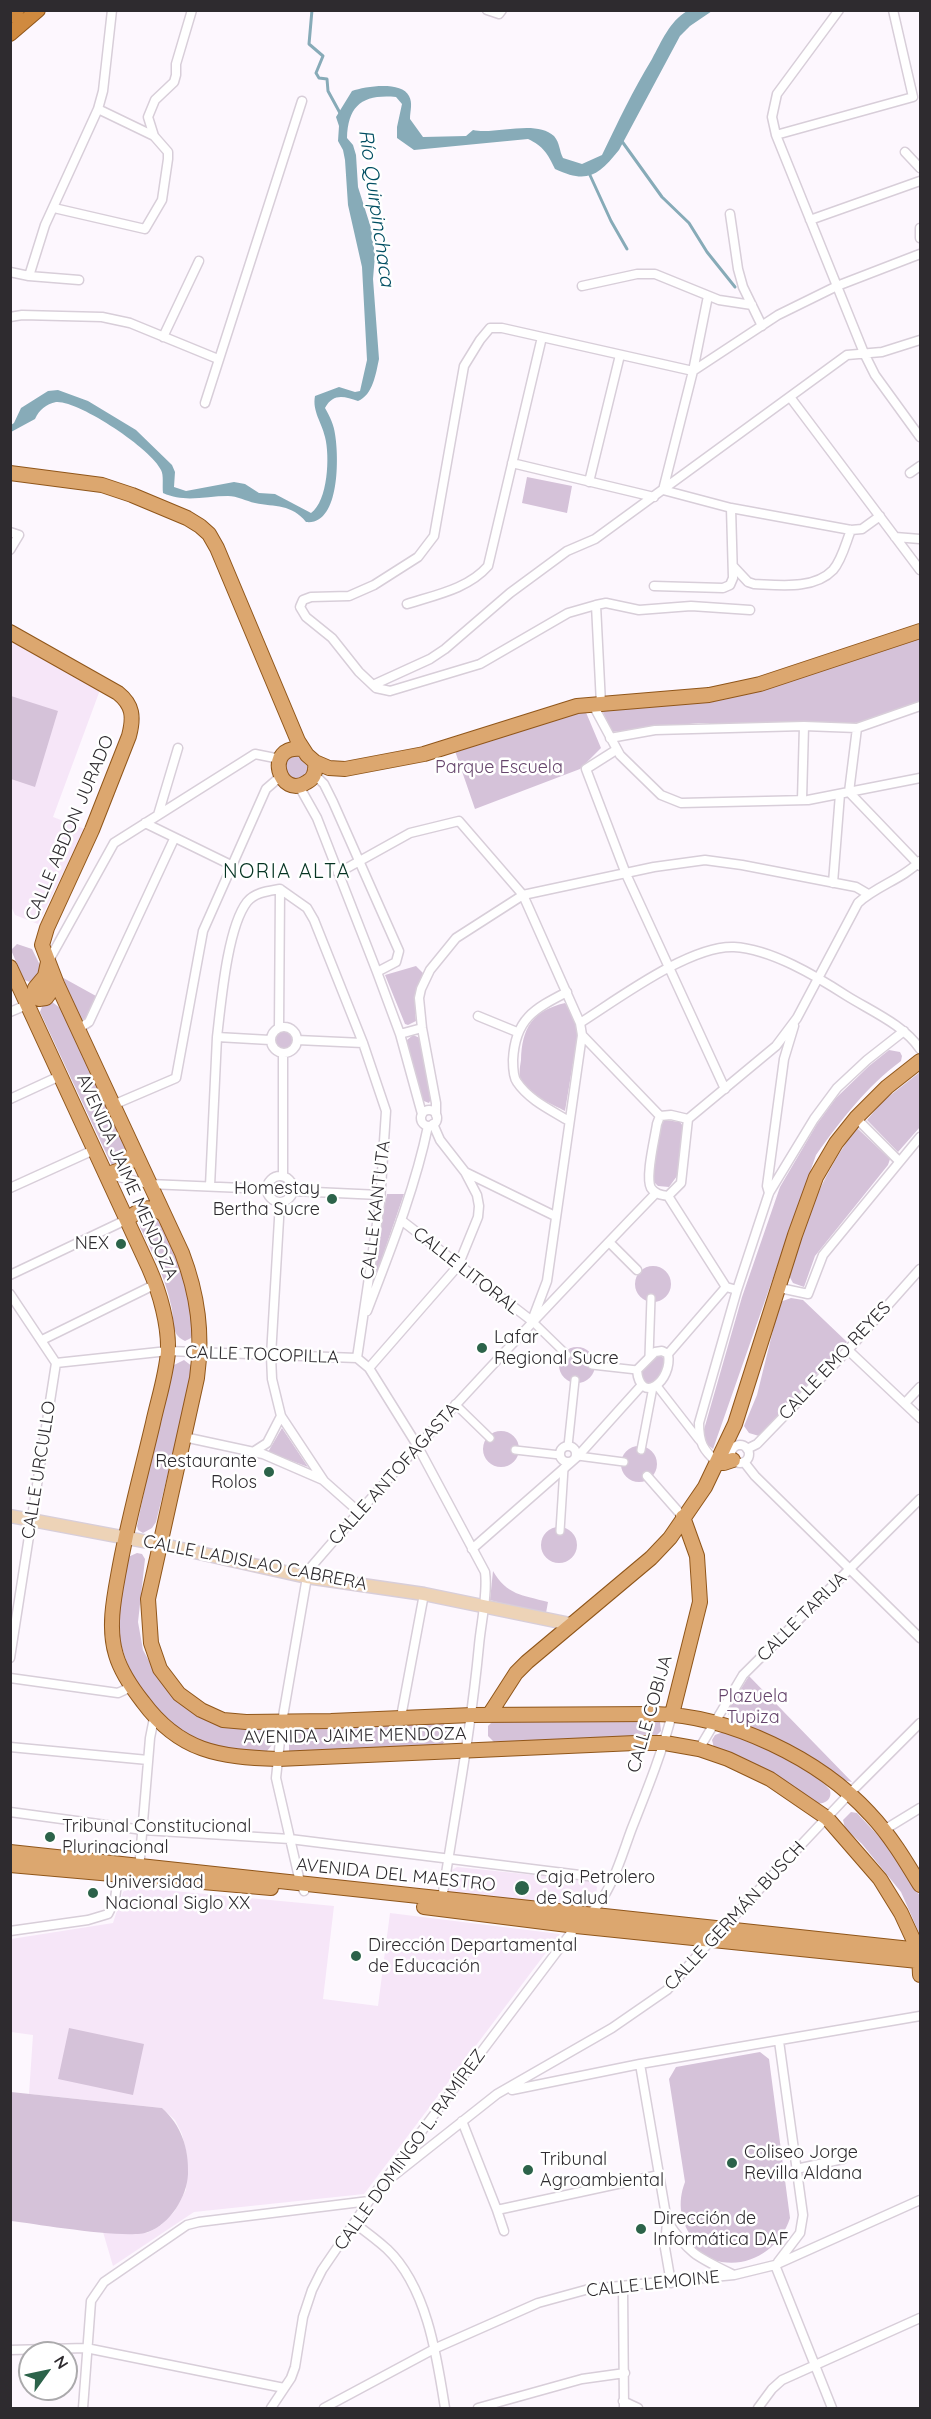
<!DOCTYPE html>
<html>
<head>
<meta charset="utf-8">
<style>
	body { margin:0 }
	#map { position:relative; width:931px; height:2419px; overflow:hidden; background:#fdf7fe; font-family:Quicksand,sans-serif }
	canvas { display:block }
	.frame { position:absolute; inset:0; border:12px solid #2e2b2f; pointer-events:none }
	.north { position:absolute; left:18px; top:2341px; width:60px; height:60px; box-sizing:border-box; background:#fff; border:2px solid #abaaac; border-radius:50%; rotate:57deg; font-size:16px; font-weight:700; line-height:24px; text-align:center; color:#2e2b2f }
	.north::after { content:''; display:block; margin:auto; width:21px; height:27px; background:#2c634a; clip-path:polygon(50% 0,100% 100%,50% 72%,0 100%) }
</style>
</head>
<body>
<div id="map">
<canvas width="931" height="2419"></canvas>
<div class="frame"></div>
<div class="north">N</div>
</div>
<script>
const c = document.querySelector('canvas').getContext('2d');
c.lineJoin = 'round';
function paint(path, color) {
  c.fillStyle = color;
  c.fill(path, 'evenodd');
}
function trace(path, color, width, dash) {
  c.strokeStyle = color;
  c.lineWidth = width;
  c.lineCap = dash ? 'butt' : 'round';
  c.setLineDash(dash || []);
  c.stroke(path);
}
function label(font, color, halo, rows, align = 'center') {
  c.font = font + ' Quicksand,sans-serif';
  c.lineWidth = 5;
  c.setLineDash([]);
  c.textBaseline = 'middle';
  c.strokeStyle = halo;
  c.fillStyle = color;
  for (const [text, x, y, turn = 0] of rows) {
    c.save();
    c.translate(x, y);
    c.rotate((+turn || 0) * Math.PI / 180);
    c.textAlign = isNaN(turn) ? turn : align;
    if (halo) c.strokeText(text, 0, 0);
    c.fillText(text, 0, 0);
    c.restore();
  }
}
const built = new Path2D(`
	M11 639 100 690 53 817 85 829 38 924 15 915 11 906Z
	M457 1867 592 1881 597 1887 595 1905 589 1910 453 1897 446 1889 448 1872Z
	M131 1887 334 1906 323 1999 378 2006 390 1913 560 1934 364 2194 194 2212 113 2266 103 2232 147 2233 161 2225 174 2212 186 2190 187 2156 182 2134 175 2120 162 2108 29 2094 33 2035 11 2032V1939L113 1923 123 1892Z`);
const green = new Path2D(`
	M527 477 572 486 567 513 522 503Z
	M920 636V703L867 722 854 723H699L612 732 602 710 664 705Z
	M11 696 58 711 35 787 11 779Z
	M585 710 601 748 580 769 475 809 455 751Z
	M296 753 305 764 312 769 308 778 289 780 283 763Z
	M17 944 32 949 43 971 33 983 24 980 11 950Z
	M416 966 423 973C416 989 414 1004 416 1021L408 1025 405 1024 385 975Z
	M58 975 96 996 87 1017 83 1021 78 1017Z
	M51 1001 60 1008 129 1151 128 1159 113 1168 40 1012 43 1004Z
	M565 1003 571 1011 578 1033 565 1111C552 1104 531 1096 522 1083 518 1076 520 1067 521 1060 522 1028 532 1011 565 1003Z
	M274 1040a10 10 0 1 1 20 0a10 10 0 1 1-20 0Z
	M413 1035 420 1038 431 1099 429 1103 421 1100 406 1044 407 1040Z
	M889 1050 900 1052 902 1056 901 1061C866 1087 841 1120 816 1155L713 1449 708 1445 703 1433 742 1297 780 1187 817 1124 836 1098 869 1066Z
	M920 1072V1127L898 1152 867 1120 883 1101Z
	M665 1120 680 1122 683 1126 677 1176 669 1187 658 1186 653 1181 660 1124Z
	M857 1128 890 1159 888 1165 815 1256 804 1287 793 1283 788 1274C805 1221 823 1172 857 1128Z
	M272 1188a8 8 0 1 1 16 0a8 8 0 1 1-16 0Z
	M387 1194H404L371 1290 368 1286Z
	M145 1213 157 1214C170 1242 204 1309 191 1338L185 1341C169 1334 175 1319 171 1305 165 1277 152 1252 140 1227L139 1218Z
	M635 1284a18 18 0 1 1 36 0a18 18 0 1 1-36 0Z
	M791 1298 803 1300 847 1342 759 1436 749 1433 744 1426 757 1395 780 1302Z
	M559 1365a18 18 0 1 1 36 0a18 18 0 1 1-36 0Z
	M658 1354 665 1359C666 1371 659 1382 647 1384L641 1380C641 1366 648 1362 658 1354Z
	M184 1360 193 1367V1371L156 1522 152 1528 143 1533 138 1530 137 1526 157 1429 174 1365Z
	M282 1428 308 1467 268 1452Z
	M483 1449a18 18 0 1 1 36 0a18 18 0 1 1-36 0Z
	M621 1464a18 18 0 1 1 36 0a18 18 0 1 1-36 0Z
	M541 1545a18 18 0 1 1 36 0a18 18 0 1 1-36 0Z
	M137 1553 142 1554 145 1559 138 1622 143 1650 160 1681 181 1704 208 1721 241 1729 270 1730 275 1741 267 1751C252 1750 235 1751 221 1748 162 1736 119 1673 117 1616 117 1597 124 1575 128 1557Z
	M493 1571C507 1595 522 1595 548 1602L546 1613 543 1615 490 1600Z
	M749 1676 852 1782C833 1779 818 1760 801 1751 779 1739 755 1730 733 1719L728 1714 730 1706Z
	M576 1719H656L660 1722 661 1731 654 1738 604 1737 494 1742 488 1736V1726L492 1722Z
	M443 1723 450 1730 451 1735 439 1748 289 1751V1729L291 1728Z
	M723 1732C754 1742 809 1765 830 1790 832 1799 827 1803 817 1804L714 1748 712 1740 715 1735Z
	M851 1812 857 1813 886 1844 920 1896V1935L901 1892 862 1844 845 1828 843 1820Z
	M69 2028 144 2044 133 2095 58 2079Z
	M760 2052 769 2059 790 2218C777 2259 727 2279 693 2247L695 2241C680 2223 677 2203 685 2182L669 2079 676 2067Z
	M11 2092 162 2108C181 2125 189 2148 188 2174 187 2197 170 2224 148 2232 129 2240 37 2224 11 2221Z`);
const water = new Path2D(`
	M687 11H712L690 26 680 36 619 150C598 176 587 184 555 169 548 154 543 146 528 139L414 150 397 138V127L402 104 396 97C363 94 348 105 347 138L353 145 356 155 358 187 371 228 375 255 373 279 379 359C376 373 373 395 358 401 344 396 333 393 325 408 330 417 334 425 335 434 339 457 340 526 306 522 292 504 275 507 255 503 246 501 237 496 228 496 205 496 185 503 163 493 162 486 164 475 161 470 152 449 78 400 56 402 46 404 39 410 35 419L11 432V425L14 423 21 408 48 391 58 390 88 401 136 430 172 465 175 472 174 487 186 491 234 482 245 484 259 493 275 494 311 513C328 501 330 456 325 437 322 423 312 411 315 396L339 387 355 392 360 391 367 360 362 267 348 205 345 160 343 150 338 141 339 126 336 117 352 91C366 86 402 81 409 96 413 103 410 111 410 119L423 137 466 136 473 130C495 135 536 119 554 136 560 143 559 150 563 158L582 164 602 155C618 122 633 90 652 59 662 41 669 22 687 11Z`);
const stream = new Path2D(`
	M312 10 309 44 323 56 316 73 319 78 327 79 328 91 340 113
	M621 140 662 197 689 223 707 252 735 287
	M589 173 611 221 627 249`);
const pedestrian = new Path2D(`
	M532 1321 567 1355
	M649 1357 651 1298
	M592 1365 637 1370
	M657 1386 699 1440
	M455 1404 490 1438
	M568 1446 575 1380
	M515 1450 560 1455
	M641 1450 653 1387
	M578 1456 624 1462
	M560 1531 564 1468`);
const minor = new Path2D(`
	M487 10 499 14 502 10
	M839 10 777 94 772 117 776 135 864 353 875 375 920 437
	M98 109 154 136
	M776 135 913 97 893 10
	M905 152 920 168
	M54 208 145 229 162 200 168 159V152L154 136 148 117 155 100 174 82 176 75V64L192 10
	M730 214 738 269 743 287 762 326
	M810 220 920 181
	M920 228V238
	M10 272 29 276 79 280
	M29 276 45 225 98 109 103 91 112 10
	M582 286 637 274H655L719 300 752 305
	M708 296 693 371 778 315 837 286 920 254
	M10 317 22 315 102 317 130 323 218 359
	M163 337 199 261
	M790 397 920 570
	M205 403 302 101
	M512 463 654 497
	M910 473 920 466
	M589 482 620 355
	M10 532 19 535 10 550
	M895 537 920 539
	M733 566 748 582 754 584C779 585 814 590 833 570 842 560 846 542 851 530
	M654 586 723 588 730 585 733 578 731 508
	M407 604C435 595 468 589 488 566L542 337
	M596 605 601 704
	M750 610 691 606 639 610 606 603 596 605 568 613 480 664 390 691 376 688 359 672 332 638 306 617 300 607 303 600 311 597 349 596 374 585 418 557 434 536 464 366 480 340 490 328H502L693 371 663 490 731 508 851 530 862 529 880 516
	M373 685 430 659 445 649 510 593 567 551 595 539 847 355 882 352 920 340
	M593 705 620 755 661 795 681 803 808 800 920 778
	M857 728 849 792 920 866
	M610 738 655 730 804 726 857 728 920 706
	M616 750 586 769 626 874 725 1089
	M314 774 324 784 333 802 399 951 396 962 377 972
	M299 786 317 818 377 972 400 1034 422 1114
	M802 800 804 726
	M158 815 178 748
	M145 823 233 866
	M338 873 410 833 459 821 523 895 580 1023
	M833 883 840 794
	M48 962 114 843 255 754 280 759
	M567 992C534 1009 515 1019 513 1060 513 1067 513 1077 517 1082 529 1100 551 1110 569 1121
	M10 1012 29 1004
	M478 1016 517 1032
	M271 1040a13 13 0 1 1 26 0a13 13 0 1 1-26 0Z
	M279 1028 280 889
	M78 1029 89 1022 174 839
	M400 1034 422 1028
	M582 1035 660 1116
	M217 1037C221 1004 227 928 247 902 255 892 269 891 280 889L307 908 314 920 363 1043 386 1111 380 1203 357 1358
	M297 1040 363 1043
	M10 1099 62 1075
	M113 1105 176 1078 203 931 266 789 281 776
	M421 1118a8 8 0 1 1 16 0a8 8 0 1 1-16 0Z
	M436 1115V1103L422 1028 419 998 421 989 430 970 456 938 523 895 654 867 705 860 742 865 856 887 868 894
	M671 1115 688 1119 681 1183 668 1196C661 1195 655 1194 651 1188 645 1177 655 1138 657 1124L660 1116Z
	M856 1118 899 1161
	M688 1119 776 1046 797 1018 858 903C876 886 903 879 920 861
	M433 1124 440 1140 465 1172 555 1216
	M110 1175 149 1184 267 1189
	M267 1189a13 13 0 1 1 26 0a13 13 0 1 1-26 0Z
	M283 1176V1053
	M210 1186 217 1037 270 1040
	M10 1188 96 1149
	M293 1191 380 1195
	M769 1193 767 1186 784 1059 794 1026
	M668 1196 726 1287 737 1290
	M280 1202 271 1356 272 1379 281 1416 324 1481 359 1512
	M401 1220 532 1321
	M609 1242 637 1270
	M10 1275 128 1219
	M780 1288 808 1294 823 1255 920 1137
	M10 1294 56 1363 10 1658
	M367 1311C390 1251 415 1189 428 1126
	M533 1318 547 1281 582 1035 580 1023C618 999 690 945 734 947 771 949 816 976 847 996 871 1011 904 1025 920 1049
	M42 1340 156 1284
	M848 1350 920 1418
	M662 1351 668 1354C673 1381 640 1406 637 1370L655 1352Z
	M668 1354 726 1287
	M357 1358 369 1368 417 1445 485 1572C488 1593 481 1623 479 1645 471 1731 455 1814 442 1899
	M56 1363 168 1351 357 1358
	M369 1368 458 1266 478 1217 479 1206 477 1195 465 1172
	M906 1402 920 1387
	M184 1437 263 1454 323 1480
	M731 1454a9 9 0 1 1 18 0a9 9 0 1 1-18 0Z
	M560 1454a8 8 0 1 1 16 0a8 8 0 1 1-16 0Z
	M747 1449 757 1444 848 1350 920 1269
	M253 1452 267 1443 281 1416
	M744 1462 755 1476 920 1638
	M718 1463C703 1450 699 1443 699 1423L737 1290 769 1193 814 1119 837 1088 867 1060 904 1031
	M647 1476 683 1517
	M472 1549 578 1456 641 1386
	M10 1678 118 1693 131 1687
	M401 1717 424 1594
	M10 1747 148 1760
	M699 1749 743 1675 920 1499
	M10 1812 143 1830 290 1839 612 1879
	M884 1830 920 1808
	M139 1870 150 1738 154 1718
	M304 1891 300 1882 276 1778 282 1722 307 1577 311 1567C422 1438 538 1315 656 1193
	M589 1915C612 1893 621 1857 632 1828 647 1790 662 1753 672 1714
	M721 1930 849 1794 920 1723
	M10 1931 88 1920 108 1914 115 1900 118 1873
	M640 2064 667 2221 665 2248 671 2283
	M512 2090 640 2064 920 2016
	M462 2121 497 2210 659 2175
	M796 2169 843 2159
	M392 2177 497 2094 612 2028 667 1990 712 1939
	M497 2210 504 2231
	M667 2221C689 2254 697 2257 732 2274
	M354 2223C365 2231 377 2240 387 2249 427 2287 437 2357 445 2408
	M778 2262 800 2233 803 2215 779 2041
	M775 2265 832 2408
	M623 2287 624 2408
	M10 2350 86 2348 284 2388
	M623 2401 638 2408
	M83 2408 91 2301 104 2282 187 2225 199 2222 369 2201
	M271 2408 291 2378 295 2367 303 2317 312 2290 322 2270 369 2201 577 1925
	M324 2408 436 2348 538 2303 589 2289 734 2275 775 2265 920 2200
	M478 2408 582 2379 625 2373
	M758 2408 772 2389 782 2380 920 2318`);
const secondary = new Path2D(`
	M10 1516 159 1544 307 1577 424 1594 570 1624`);
const primary = new Path2D(`
	M10 473 102 485 132 495 187 518 200 526 209 534 217 548 298 741 307 755 315 762 329 768 345 769 424 754 577 706 709 695 760 684 920 631
	M10 632 118 693C133 705 134 717 129 736L92 830 47 928 42 945 57 984 182 1253C198 1295 203 1334 197 1378L148 1599 151 1643 160 1669 179 1694 201 1710 223 1720 246 1722 331 1721 472 1715 655 1714C729 1715 820 1759 870 1814 890 1835 905 1860 920 1885
	M302 749C263 744 279 801 307 782 315 778 316 770 315 762
	M10 967 149 1268C160 1293 169 1325 168 1352 166 1376 158 1400 153 1423 142 1470 129 1517 120 1565 115 1593 107 1626 116 1655 121 1672 132 1688 143 1702 180 1752 219 1757 278 1759L635 1743H665L699 1749 728 1759 770 1779 827 1818 880 1879 901 1913 920 1954
	M48 987 49 994 46 998 39 999 35 996V988L45 976 48 962
	M108 1174 126 1168 134 1152
	M128 1219C141 1208 148 1204 163 1214
	M718 1463H724L733 1460
	M672 1714 700 1602 697 1556 683 1517
	M489 1715 516 1673 527 1662 651 1558 670 1538 705 1487 735 1424 795 1235 816 1177 836 1143 856 1118 887 1087 920 1061
	M10 1852 920 1950
	M10 1865 271 1888
	M424 1907 576 1926 918 1961
	M919 1953 920 1975`);
const trunk = new Path2D(`
	M10 16 17 10
	M10 34 38 10`);
const markers = [
	[332,1199,6,"#2c634a"],
	[121,1244,6,"#2c634a"],
	[482,1348,6,"#2c634a"],
	[269,1472,6,"#2c634a"],
	[50,1837,6,"#2c634a"],
	[522,1888,8,"#2c634a"],
	[93,1893,6,"#2c634a"],
	[356,1956,6,"#2c634a"],
	[732,2163,6,"#2c634a"],
	[528,2170,6,"#2c634a"],
	[641,2229,6,"#2c634a"]
];
const parkNames = [
	["Parque Escuela",499,768],
	["Plazuela",753,1697],
	["Tupiza",753,1718]
];
const streetNames = [
	["CALLE ABDON JURADO",70,828,-67],
	["AVENIDA JAIME MENDOZA",127,1177,66],
	["CALLE KANTUTA",376,1210,-83],
	["CALLE LITORAL",466,1271,38],
	["CALLE TOCOPILLA",262,1355,2],
	["CALLE EMO REYES",835,1361,-47],
	["CALLE URCULLO",39,1470,-81],
	["CALLE ANTOFAGASTA",394,1474,-48],
	["CALLE LADISLAO CABRERA",255,1563,11],
	["CALLE TARIJA",802,1617,-45],
	["CALLE COBIJA",650,1714,-74],
	["AVENIDA JAIME MENDOZA",355,1736,-1],
	["AVENIDA DEL MAESTRO",396,1875,6],
	["CALLE GERMÁN BUSCH",735,1916,-47],
	["CALLE DOMINGO L. RAMÍREZ",410,2150,-54],
	["CALLE LEMOINE",653,2284,-6]
];
const poiNames = [
	["Homestay",320,1189,"right"],
	["Bertha Sucre",320,1210,"right"],
	["NEX",109,1244,"right"],
	["Lafar",494,1338],
	["Regional Sucre",494,1359],
	["Restaurante",257,1462,"right"],
	["Rolos",257,1483,"right"],
	["Tribunal Constitucional",62,1827],
	["Plurinacional",62,1848],
	["Caja Petrolero",536,1878],
	["de Salud",536,1899],
	["Universidad",105,1883],
	["Nacional Siglo XX",105,1904],
	["Dirección Departamental",368,1946],
	["de Educación",368,1967],
	["Coliseo Jorge",744,2153],
	["Revilla Aldana",744,2174],
	["Tribunal",540,2160],
	["Agroambiental",540,2181],
	["Dirección de",653,2219],
	["Informática DAF",653,2240]
];
const waterNames = [
	["Río Quirpinchaca",376,208,82]
];
const neighbourhoodNames = [
	["NORIA ALTA",287,872]
];
paint(built, '#f6e6f8');
paint(green, '#d5c2d9');
paint(water, '#87abb8');
trace(stream, '#87abb8', 3);
trace(pedestrian, '#d8ced9', 10);
trace(minor, '#d8ced9', 11);
trace(secondary, '#d8ced9', 15);
trace(primary, '#90561a', 16);
trace(trunk, '#90561a', 16);
trace(pedestrian, '#fff', 7);
trace(minor, '#fff', 8);
trace(secondary, '#edd3b7', 12);
trace(primary, '#dca76f', 14);
trace(trunk, '#d08a3f', 14);
for (const [x, y, r, color] of markers) {
  const dot = new Path2D();
  dot.arc(x, y, r, 0, 2 * Math.PI);
  c.fillStyle = color;
  c.fill(dot);
  trace(dot, '#fff', 2);
}
label('18px', '#66456c', '#fff', parkNames);
label('18px', '#2e2b2f', '#fff', streetNames);
label('18px', '#2e2b2f', '#fff', poiNames, 'left');
label('italic 20px', '#004e62', '#fff', waterNames);
c.letterSpacing = '1.5px';
label('20px', '#053422', '#fff', neighbourhoodNames);
c.letterSpacing = '0px';
</script>
</body>
</html>
